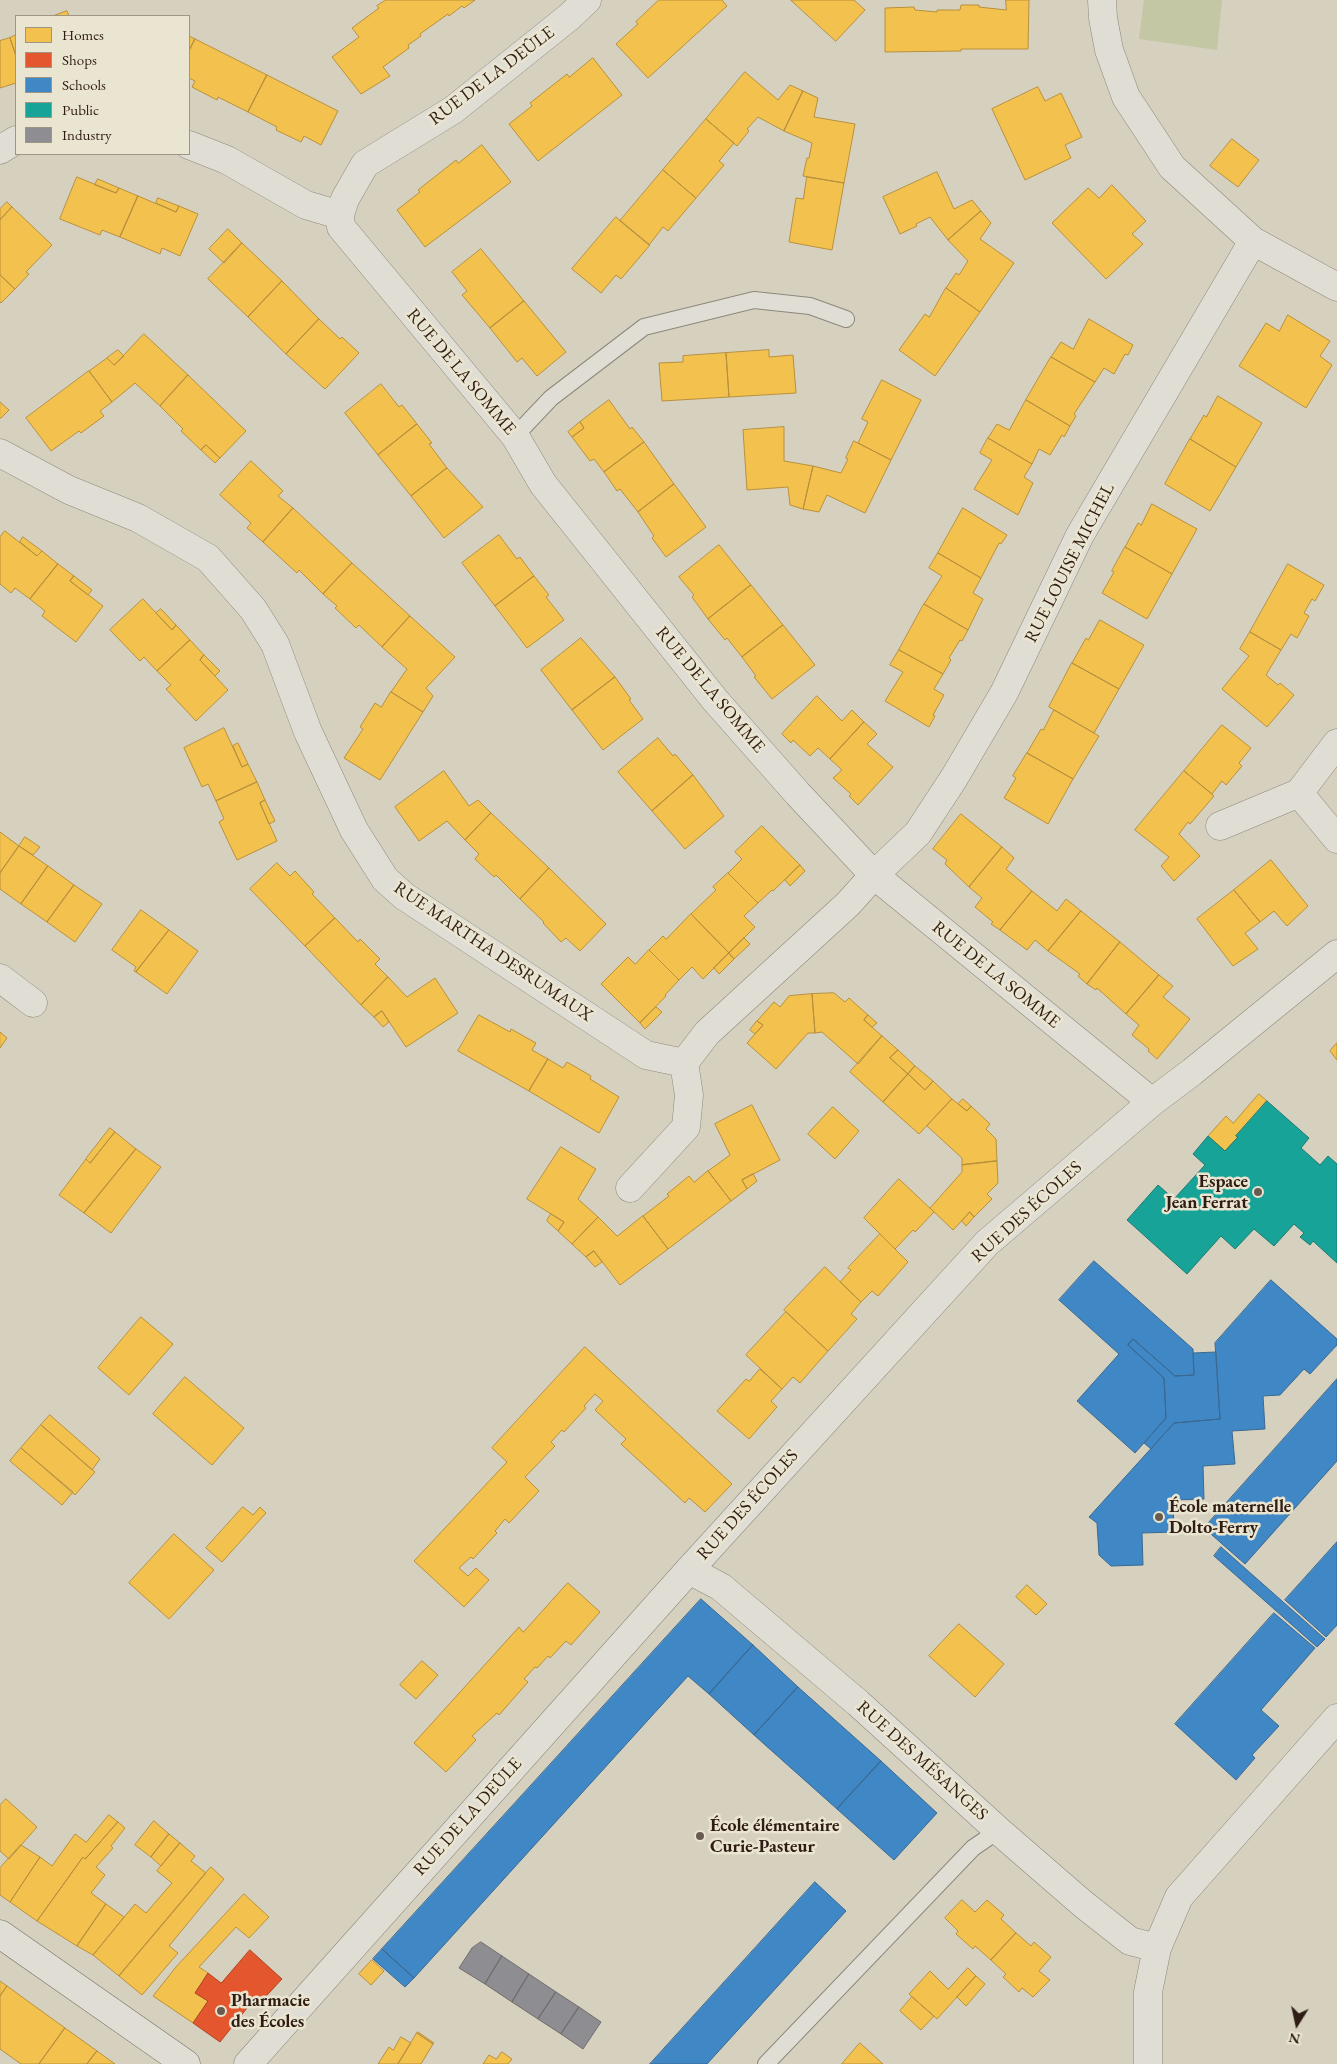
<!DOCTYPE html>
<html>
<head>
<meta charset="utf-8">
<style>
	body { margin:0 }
	#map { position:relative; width:1337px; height:2064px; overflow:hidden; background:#d6d1bf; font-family:"EB Garamond",serif }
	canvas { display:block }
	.legend { position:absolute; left:15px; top:15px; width:175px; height:140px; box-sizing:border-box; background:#eae5d0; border:1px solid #9f9585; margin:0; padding:6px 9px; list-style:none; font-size:15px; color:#2f1c14 }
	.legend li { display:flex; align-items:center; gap:10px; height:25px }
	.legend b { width:25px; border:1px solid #9f9585 }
	.north { position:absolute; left:1272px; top:1999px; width:50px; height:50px; -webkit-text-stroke:4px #eae5d0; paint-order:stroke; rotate:190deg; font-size:14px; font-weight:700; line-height:20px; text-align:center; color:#2f1c14 }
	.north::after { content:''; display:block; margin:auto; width:18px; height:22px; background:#2f1c14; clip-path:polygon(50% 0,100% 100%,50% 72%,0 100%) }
</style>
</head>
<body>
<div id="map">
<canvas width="1337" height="2064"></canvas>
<ul class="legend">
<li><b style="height:14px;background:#f2c14e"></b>Homes</li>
<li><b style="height:14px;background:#e4572e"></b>Shops</li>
<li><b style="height:14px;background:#3f88c5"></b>Schools</li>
<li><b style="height:14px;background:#17a398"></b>Public</li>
<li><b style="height:14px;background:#8d8d92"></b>Industry</li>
</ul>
<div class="north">N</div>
</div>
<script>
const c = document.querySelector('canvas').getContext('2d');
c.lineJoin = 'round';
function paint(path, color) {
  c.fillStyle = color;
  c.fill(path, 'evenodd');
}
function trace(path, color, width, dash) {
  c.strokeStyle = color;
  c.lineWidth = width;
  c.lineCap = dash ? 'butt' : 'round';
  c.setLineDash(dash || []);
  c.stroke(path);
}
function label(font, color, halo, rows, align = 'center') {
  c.font = font + ' "EB Garamond",serif';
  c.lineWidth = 5;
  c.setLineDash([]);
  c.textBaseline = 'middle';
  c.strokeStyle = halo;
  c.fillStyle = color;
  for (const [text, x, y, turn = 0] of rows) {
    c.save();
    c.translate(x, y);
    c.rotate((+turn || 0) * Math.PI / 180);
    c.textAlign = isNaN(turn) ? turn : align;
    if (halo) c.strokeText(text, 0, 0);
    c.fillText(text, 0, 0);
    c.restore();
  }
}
const green = new Path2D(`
	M1144 0H1222L1217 50 1139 39Z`);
const homes = new Path2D(`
	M386 0H475L464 8 462 6 449 16 448 14 420 34 421 36 408 45 409 48 383 67 390 76 361 94 332 57 359 37 352 28 379 8 377 6Z
	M659 0H722L727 6 648 78 616 44 638 24 636 22Z
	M791 0H854L865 10 836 41Z
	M1006 0H1029L1028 49H961V51L885 52V8L914 7 915 10 937 12V10H960L961 5H979V7L1006 10Z
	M67 11 69 16H53Z
	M16 35V56L10 38Z
	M189 36 195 39 189 51Z
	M10 38 16 56V83L0 88V41Z
	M195 39 267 75 248 112 218 97 217 100 192 87 195 81 189 78V51Z
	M593 58 622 95 538 161 509 124 532 106 530 103 567 74 569 77Z
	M745 72 778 100 790 85 803 91 784 131 758 117 747 129 749 131 737 146 706 119Z
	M267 75 338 111 321 145 304 136 301 142 276 130 277 127 248 112Z
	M1038 87 1045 101 1061 93 1082 137 1065 145 1071 158 1025 180 992 109Z
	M803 91 818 98 814 117 855 124 844 183 803 176 807 158H809L812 143 784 131Z
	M706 119 734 143 719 161 724 165 696 198 663 170Z
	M1232 139 1259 160 1238 187 1210 166Z
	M482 145 511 182 425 247 397 210 420 192 418 190 456 160 458 163Z
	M663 170 696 198 668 231 663 227 649 245 620 221Z
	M937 172 954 209 972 200 981 211 948 240 930 217 916 224 917 226 900 234 883 197Z
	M77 177 116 193 119 188 138 196 120 237 102 230 100 235 60 219Z
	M807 177 844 183 832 250 789 242 796 198 803 199Z
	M98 179 119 188 116 193 95 185Z
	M1112 185 1146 221 1132 234 1143 244 1106 279 1052 223 1088 188 1099 198Z
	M138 196 176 212 179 206 198 214 180 256 162 248 160 254 120 237Z
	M158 198 179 206 176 212 156 203Z
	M7 202 12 207 0 220V209Z
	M12 207 52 245 26 272 29 274 15 289 0 275V220Z
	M981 211 991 223 980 239 1014 263 980 312 946 288 956 273 959 275 968 261 948 240Z
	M616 217 650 245 621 279 616 275 601 293 572 269Z
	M228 229 242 243 224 263 209 249Z
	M242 243 282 281 248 317 208 279Z
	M481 249 524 301 490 328 462 295 467 291 452 272Z
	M0 275 15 289 1 303 0 302Z
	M282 281 319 319 286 354 248 317Z
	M946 288 980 312 935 376 899 350 925 314 929 317Z
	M524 301 566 352 537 376 522 358 517 362 490 328Z
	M1288 315 1330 341 1320 356 1332 365 1306 408 1239 366 1266 323 1279 331Z
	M319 319 340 339 342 337 359 353 325 389 286 354Z
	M1089 319 1133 345 1128 355 1125 354 1114 374 1104 368 1095 382 1051 357 1061 342 1073 349Z
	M144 334 188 375 160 406 135 383 112 402 89 371 107 358 114 365Z
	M118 350 124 356 114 365 107 358Z
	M769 350V357L793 355 796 393 729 397 726 353Z
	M726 353 729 397 662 401 659 363 683 362V356Z
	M1051 357 1095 382 1074 414 1076 416 1070 426 1026 400Z
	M89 371 112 402 100 411 104 416 81 433 79 431 51 451 26 418Z
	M188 375 246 431 220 458 206 445 201 450 181 431 183 429 160 406Z
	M882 380 921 400 891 460 858 443 868 422 862 419Z
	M381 384 399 407 402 405 417 424 378 455 345 413Z
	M1218 396 1262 423 1236 467 1190 439 1204 415 1206 417Z
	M609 400 630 429 632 427 644 442 604 472 594 459 590 461 572 437 584 428 580 422Z
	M1026 400 1070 426 1064 437 1062 435 1050 455 1039 449 1032 464 988 438 997 424 1009 430Z
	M0 402 9 410 1 418H0Z
	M580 422 584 428 572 437 568 432Z
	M417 424 432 443 429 444 447 468 411 496 378 455Z
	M784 427V461L813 466 803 509 790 505 788 487 747 490 743 430Z
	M988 438 1032 464 1024 477 1033 483 1018 515 974 489 992 460 980 453Z
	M1190 439 1236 467 1210 511 1165 484Z
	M854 441 891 460 865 513 827 495 819 512 803 509 813 466 841 473 848 459 846 458Z
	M644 442 674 484 638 512 620 489 617 491 604 472Z
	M206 445 220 458 215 463 201 450Z
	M251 461 283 491 278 496 293 508 263 542 247 528 251 523 220 495Z
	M447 468 483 507 444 538 411 496Z
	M674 484 706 527 666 557 652 538 654 536 638 512Z
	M1152 504 1197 529 1172 574 1125 547 1138 523 1141 525Z
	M293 508 352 563 323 594 299 570 297 573 263 542Z
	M963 508 1007 535 1001 544 999 543 981 578 938 553Z
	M5 531 37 556 42 551 58 564 30 599 15 588 11 593 0 584V537Z
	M499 535 517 559 520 557 534 576 495 606 462 563Z
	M23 537 42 551 37 556 20 542Z
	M719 545 751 585 708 619 692 597 694 595 679 577Z
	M1125 547 1172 574 1147 619 1102 593 1114 572 1112 571Z
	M938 553 981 578 973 593 983 599 968 630 924 604 942 576 929 568Z
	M352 563 410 616 382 647 359 625 356 628 335 608 337 606 323 594Z
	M58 564 74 576 70 581 103 606 76 642 42 616 45 611 30 599Z
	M1288 564 1324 585 1315 601 1312 599 1304 613 1309 616 1297 638 1291 634 1281 650 1250 632Z
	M74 576 92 590 88 595 70 581Z
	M534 576 549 595 546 597 564 620 527 648 495 606Z
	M751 585 783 625 742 657 727 638 725 640 708 619Z
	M143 599 172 630 176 625 190 640 157 671 144 657 140 661 110 630Z
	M924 604 968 630 962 641 960 640 949 658 951 660 943 674 899 650Z
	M161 609 176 625 172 630 156 613Z
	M410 616 455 657 426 688 433 696 423 712 391 692 407 669 382 647Z
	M1100 620 1144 645 1119 689 1072 663 1086 638 1088 640Z
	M783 625 815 665 772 699 754 677 756 676 742 657Z
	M1250 632 1281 650 1266 675 1278 685 1280 683 1294 695 1267 727 1222 689 1249 656 1240 649Z
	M581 638 615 677 572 710 541 670Z
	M190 640 204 655 200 660 228 690 196 721 166 689 171 685 157 671Z
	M899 650 943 674 934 689 944 695 933 715 935 716 929 727 885 701 903 672 890 665Z
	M204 655 220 671 215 676 200 660Z
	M1072 663 1119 689 1094 733 1049 707Z
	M615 677 631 699 629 700 643 719 603 750 572 710Z
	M391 692 423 712 380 780 344 758 363 729 360 727 375 703 381 707Z
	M817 696 842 721 852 710 864 722 830 759 818 748 810 756 793 740 791 743 782 734Z
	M1054 710 1099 736 1073 779 1027 753 1041 729 1043 730Z
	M864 722 877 734 867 744 893 767 858 805 849 796 851 794 833 778 842 770 830 759Z
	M1222 725 1251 748 1239 763 1242 766 1226 785 1222 781 1212 794 1184 771Z
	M224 728 242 767 248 764 257 782 216 801 208 784 202 787 184 748Z
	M658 738 673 756 675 754 693 775 652 811 618 772Z
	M238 743 248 764 242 767 233 746Z
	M1027 753 1073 779 1048 824 1004 798 1016 778 1013 776Z
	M444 771 469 806 478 800 491 813 465 840 447 821 419 841 395 807Z
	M1184 771 1214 796 1190 824 1188 822 1179 834 1200 856 1174 881 1161 866 1169 857 1135 830Z
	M693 775 724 816 685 849 652 811Z
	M257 782 265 800 260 803 277 841 237 860 219 822 224 819 216 801Z
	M265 800 275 821 269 824 260 803Z
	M491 813 549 868 520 899 496 875 494 877 475 859 479 854 465 840Z
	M961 814 1002 847 969 887 945 864 947 860 933 849Z
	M762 826 800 865 773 891 772 890 758 903 728 873 742 859 735 852Z
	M0 832 19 846 0 873Z
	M25 837 40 847 33 855 19 846Z
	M19 846 48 866 21 904 0 889V873Z
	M1002 847 1014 858 1006 869 1032 891 1000 930 991 924 993 922 975 907 982 898 969 887Z
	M1271 860 1308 906 1287 926 1274 911 1260 922 1234 890Z
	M277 863 290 876 295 871 314 892 312 894 335 918 305 946 250 889Z
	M800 865 805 871 790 886 785 880Z
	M48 866 74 885 47 922 21 904Z
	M549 868 606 924 580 951 566 938 561 942 543 923 544 922 520 899Z
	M728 873 758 903 744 916 755 927 729 953 691 914 716 890 713 887Z
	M74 885 102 904 75 942 47 922Z
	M1234 890 1260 922 1245 933 1258 949 1233 966 1197 919Z
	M1032 891 1057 911 1066 899 1081 911 1048 951 1035 940 1027 950 1000 930Z
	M141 910 169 930 136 972 134 971 136 967 112 950Z
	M1081 911 1120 942 1087 984 1078 976 1080 974 1048 951Z
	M691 914 729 953 703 979 692 967 679 980 649 950 663 936 666 939Z
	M335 918 358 942 360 939 380 959 375 964 388 977 361 1005 305 946Z
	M169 930 198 951 167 994 136 972Z
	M744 938 750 944 734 959 729 953Z
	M1120 942 1159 975 1126 1014 1097 988 1096 990 1087 984Z
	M649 950 679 980 665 995 666 996 640 1023 601 984 628 957 635 964Z
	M729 953 734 959 719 974 714 968Z
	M1159 975 1173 986 1163 997 1190 1019 1157 1059 1148 1051 1149 1049 1132 1035 1139 1025 1126 1014Z
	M388 977 407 997 435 978 458 1013 406 1047 382 1011 374 1017 361 1005Z
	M834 993 845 1002 849 998 868 1015 864 1020 882 1036 858 1064 822 1032 815 1033 812 994Z
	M812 994 815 1033H808L776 1069 747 1043 763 1025 757 1021 774 1002 780 1007 789 996Z
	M656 1007 662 1012 645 1029 640 1023Z
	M382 1011 389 1022 383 1027 374 1017Z
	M479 1015 510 1032 511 1029 536 1043 532 1050 548 1059 529 1091 458 1051Z
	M868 1015 877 1023 872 1027 864 1020Z
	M757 1021 763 1025 755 1034 750 1030Z
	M0 1032 7 1038 0 1048Z
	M882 1036 898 1050 890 1058 908 1074 883 1102 850 1072Z
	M1337 1043V1060L1330 1051Z
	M898 1050 915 1066 908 1074 890 1058Z
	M548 1059 563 1068 567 1062 591 1076 590 1079 619 1097 599 1133 529 1091Z
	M915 1066 933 1081 925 1090 908 1074Z
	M908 1074 925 1090 933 1081 952 1099 919 1134 883 1102Z
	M1259 1094 1267 1101 1236 1136 1238 1137 1225 1151 1208 1136 1226 1116 1233 1123Z
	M952 1099 967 1111 971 1106 990 1124 986 1129 996 1139 997 1161 962 1165V1158L927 1126Z
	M963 1099 971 1106 967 1111 958 1104Z
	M752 1105 780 1160 742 1180 747 1189 731 1201 708 1171 730 1155 715 1124Z
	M833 1107 859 1131 835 1159 808 1134Z
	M110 1128 115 1132 90 1163 86 1159Z
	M115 1132 136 1149 84 1213 59 1195 86 1159 90 1163Z
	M561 1147 596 1169 578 1199 598 1217 572 1244 558 1231 564 1222 527 1199Z
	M136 1149 161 1167 111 1233 84 1213Z
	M997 1161 998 1183 987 1194 992 1199 974 1217 970 1212 953 1230 930 1208 962 1172V1165Z
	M708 1171 731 1201 668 1249 643 1216 669 1196 667 1194 689 1176 694 1182Z
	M753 1174 757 1181 747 1189 742 1180Z
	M899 1179 934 1212 915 1232 913 1230 895 1249 864 1218Z
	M970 1212 974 1217 966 1226 962 1221Z
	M551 1214 564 1222 558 1231 547 1221Z
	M643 1216 668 1249 620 1285 594 1251 586 1257 572 1244 598 1217 617 1236Z
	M880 1234 908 1262 878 1296 872 1291 861 1302 840 1282 851 1270 848 1268Z
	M594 1251 602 1262 595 1267 586 1257Z
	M825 1267 861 1302 851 1314 857 1319 828 1351 784 1310Z
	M786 1312 828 1351 800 1383 793 1377 782 1389 746 1355Z
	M141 1317 173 1344 129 1395 98 1368Z
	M585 1347 732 1484 705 1512 689 1498 685 1503 621 1444 626 1439 595 1410 603 1401 595 1394 584 1406 586 1408 564 1432 562 1430 551 1442 555 1446 525 1477 539 1491 509 1523 505 1519 495 1531 497 1533 473 1559 471 1557 459 1568 468 1576 476 1568 489 1580 464 1607 414 1561 507 1462 492 1448Z
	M760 1369 782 1389 771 1401 777 1407 749 1439 717 1411 746 1379 749 1381Z
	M185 1377 244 1428 212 1465 153 1414Z
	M50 1415 100 1459 92 1470 41 1425Z
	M41 1425 95 1472 75 1495 21 1448Z
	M21 1448 73 1492 62 1505 10 1461Z
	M243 1507 253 1515 260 1507 266 1513 222 1562 206 1548Z
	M174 1534 214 1570 169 1619 129 1583Z
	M568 1583 600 1612 571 1645 566 1641 550 1658 548 1656 537 1668 535 1667 524 1679 528 1682 499 1715 497 1713 472 1736 476 1740 446 1772 414 1743 519 1627 523 1632Z
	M1027 1585 1047 1604 1036 1615 1016 1597Z
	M959 1624 1004 1664 975 1697 929 1656Z
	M422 1661 438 1675 416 1699 400 1685Z
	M6 1799 37 1827 9 1859 0 1851V1805Z
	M109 1815 118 1822 85 1859 83 1857 37 1921 10 1902 40 1857 52 1866 75 1834 86 1842Z
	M154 1821 169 1834 151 1857 135 1845Z
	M118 1822 125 1828 111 1846 113 1848 96 1867 105 1875 91 1893 106 1904 77 1946 37 1921 83 1857 85 1859Z
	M169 1834 180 1843 161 1866 151 1857Z
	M180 1843 195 1856 191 1861 206 1873 119 1976 93 1955 135 1904 146 1913 172 1883 157 1871Z
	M21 1845 40 1857 10 1902 0 1895V1868Z
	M211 1867 224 1879 169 1946 178 1953 142 1995 119 1976Z
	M244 1894 269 1917 249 1938 236 1927 199 1967 208 1973 195 1993 208 2001 193 2023 153 1996 176 1967Z
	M962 1900 975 1912 987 1900 1004 1915 1001 1919 1016 1933 991 1960 975 1946 973 1949 956 1934 958 1931 945 1918Z
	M106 1904 124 1917 93 1955 77 1946Z
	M1016 1933 1031 1946 1034 1942 1051 1957 1039 1971 1050 1980 1033 1997 1022 1988 1019 1992 1003 1977 1006 1974 991 1960Z
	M372 1960 384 1971 371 1985 359 1974Z
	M968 1968 976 1976 937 2019 909 1994 930 1971 948 1989Z
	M976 1976 985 1984 966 2006 957 1997Z
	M0 1981 7 1986 0 1996Z
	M7 1986 65 2028 39 2064H21L0 2049V1996Z
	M912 1997 934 2016 921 2030 900 2011Z
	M65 2028 97 2051 87 2064H39Z
	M418 2032 434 2043 433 2044 417 2033Z
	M417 2033 433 2044 421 2064H398Z
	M401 2037 411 2043 398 2064H378L389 2047 393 2050Z
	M860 2043 883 2064H842Z
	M97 2051 115 2064H87Z
	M502 2052 512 2059 508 2064H483L489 2055 496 2059Z`);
const shops = new Path2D(`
	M250 1950 282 1979 256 2007 251 2003 220 2042 193 2023 208 2001 195 1993 208 1973 221 1983Z`);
const schools = new Path2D(`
	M1094 1261 1193 1349 1194 1375 1175 1376 1133 1339 1128 1345 1164 1378 1166 1418 1135 1453 1077 1401 1119 1354 1059 1300Z
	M1271 1280 1337 1339V1345L1310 1374 1304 1369 1280 1395 1263 1396 1265 1429 1232 1431 1235 1464 1203 1466 1204 1499 1173 1500 1174 1532 1142 1533 1143 1565 1111 1566 1099 1555 1097 1523 1089 1517 1174 1423 1220 1419 1215 1343Z
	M1133 1339 1175 1376 1194 1375 1193 1353 1216 1352 1220 1419 1174 1423 1151 1449 1144 1443 1166 1418 1164 1378 1128 1345Z
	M1337 1379V1461L1245 1564 1204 1528Z
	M1337 1542V1625L1326 1637 1285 1600Z
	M1221 1547 1325 1639 1317 1647 1214 1556Z
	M701 1599 753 1645 709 1694 688 1676 414 1978 382 1949Z
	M1274 1613 1315 1648 1261 1710 1279 1726 1252 1755 1255 1758 1236 1780 1175 1724Z
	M753 1645 798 1687 754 1735 709 1694Z
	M798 1687 881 1761 837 1809 754 1735Z
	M881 1761 937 1813 894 1860 837 1809Z
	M815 1882 846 1911 707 2064H650Z
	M382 1949 414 1978 405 1987 373 1959Z`);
const public = new Path2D(`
	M1267 1101 1309 1138 1301 1148 1320 1165 1328 1156 1337 1164V1263L1313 1241 1310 1245 1300 1237 1304 1233 1294 1224 1274 1246 1254 1229 1235 1249 1221 1236 1187 1274 1127 1220 1158 1185 1174 1199 1205 1165 1193 1154 1208 1136 1225 1151 1238 1137 1236 1136Z`);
const industry = new Path2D(`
	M481 1942 502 1956 485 1984 459 1968 472 1948Z
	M502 1956 529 1974 512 2002 485 1984Z
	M529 1974 556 1992 538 2019 512 2002Z
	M556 1992 579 2007 561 2034 538 2019Z
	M579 2007 601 2022 583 2049 561 2034Z`);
const lane = new Path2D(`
	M515 436 551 398 644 327 754 300 810 306 846 319
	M766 2064 973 1848 989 1837 1000 1832`);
const street = new Path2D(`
	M587 0 569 17 453 110 365 164 345 199 340 215 341 227 515 436 543 484 715 700 798 794 874 875 1152 1102
	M1102 0 1103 18 1109 50 1126 97 1172 167 1253 241 1337 287
	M189 145 227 160 306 205 340 215
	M0 150 16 140
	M0 453 69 490 138 518 208 558 253 609 275 644 308 732 354 830 385 879 404 896 646 1055 684 1063
	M1337 743 1299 793 1337 839
	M1220 826 1299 793
	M0 978 33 1003
	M630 1188 686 1127 689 1095 684 1063 707 1033 848 904 874 875 918 833 954 778 1004 693 1080 535 1253 241
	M689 1570 721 1587 858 1703 1000 1832 1083 1904 1130 1941 1157 1948
	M248 2064 689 1570 987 1243 1152 1102 1192 1072 1337 954
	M1148 2064V1992L1157 1948 1179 1897 1337 1718`);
const secondary = new Path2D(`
	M0 1934 186 2064`);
const markers = [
	[1258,1192,5,"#695b50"],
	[1159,1517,5,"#695b50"],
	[700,1836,5,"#695b50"],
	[221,2011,5,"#695b50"]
];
const streetNames = [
	["RUE DE LA DEÛLE",492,76,-37],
	["RUE DE LA SOMME",461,372,50],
	["RUE LOUISE MICHEL",1070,563,-63],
	["RUE DE LA SOMME",710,690,50],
	["RUE MARTHA DESRUMAUX",493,952,34],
	["RUE DE LA SOMME",996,975,39],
	["RUE DES ÉCOLES",1027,1212,-42],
	["RUE DES ÉCOLES",748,1505,-48],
	["RUE DES MÉSANGES",922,1761,42],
	["RUE DE LA DEÛLE",468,1817,-48]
];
const poiNames = [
	["Espace",1248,1182,"right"],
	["Jean Ferrat",1248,1203,"right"],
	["École maternelle",1169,1507],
	["Dolto-Ferry",1169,1528],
	["École élémentaire",710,1826],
	["Curie-Pasteur",710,1847],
	["Pharmacie",231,2001],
	["des Écoles",231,2022]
];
paint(green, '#c3c7a4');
paint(homes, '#f2c14e');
trace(homes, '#b8903d', 1);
paint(shops, '#e4572e');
trace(shops, '#ae4526', 1);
paint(schools, '#3f88c5');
trace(schools, '#3a6890', 1);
paint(public, '#17a398');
trace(public, '#1e7a70', 1);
paint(industry, '#8d8d92');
trace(industry, '#716b6c', 1);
trace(lane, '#8d877c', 18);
trace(street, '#8d877c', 29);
trace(secondary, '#757066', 29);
trace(lane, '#e0ded4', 16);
trace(street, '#e0ded4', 28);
trace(secondary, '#e0ded4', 28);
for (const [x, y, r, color] of markers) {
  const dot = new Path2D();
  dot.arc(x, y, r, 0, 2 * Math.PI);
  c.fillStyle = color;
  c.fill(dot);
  trace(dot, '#eae5d0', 2);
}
label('18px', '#2f1c14', '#eae5d0', streetNames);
label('bold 18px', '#2f1c14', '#eae5d0', poiNames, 'left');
</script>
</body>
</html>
